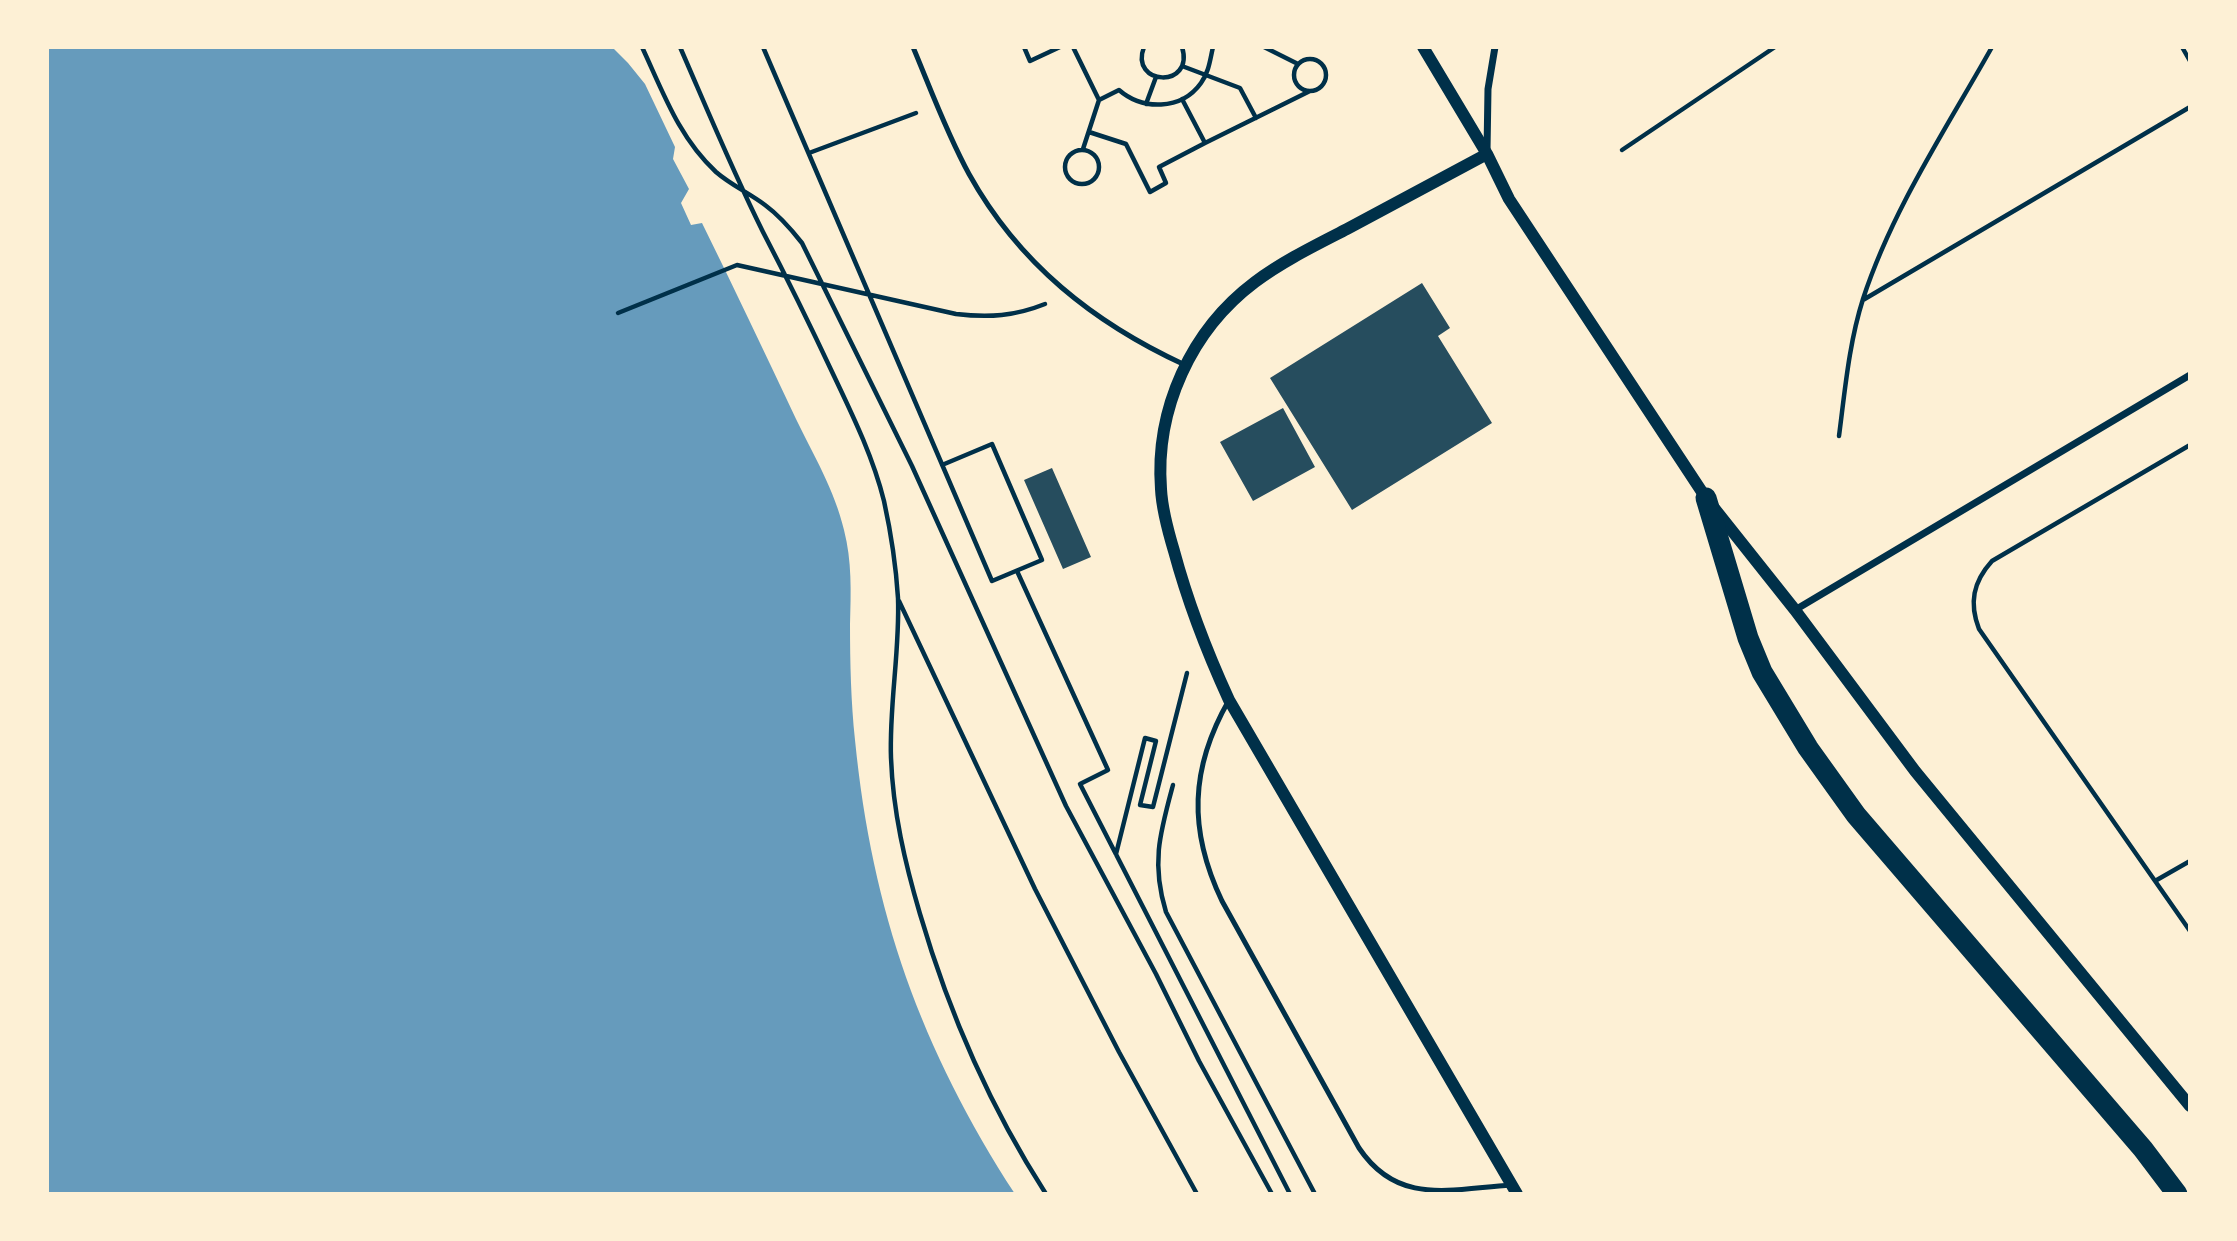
<!DOCTYPE html>
<html>
<head>
<meta charset="utf-8">
<style>
	body { margin:0 }
	#map { position:relative; width:2237px; height:1241px; overflow:hidden; background:#fdf0d5; font-family:"Varela Round",sans-serif }
	canvas { display:block }
	.frame { position:absolute; inset:0; border:49px solid #fdf0d5; pointer-events:none }
</style>
</head>
<body>
<div id="map">
<canvas width="2237" height="1241"></canvas>
<div class="frame"></div>
</div>
<script>
const c = document.querySelector('canvas').getContext('2d');
c.lineJoin = 'round';
function paint(path, color) {
  c.fillStyle = color;
  c.fill(path, 'evenodd');
}
function trace(path, color, width, dash) {
  c.strokeStyle = color;
  c.lineWidth = width;
  c.lineCap = dash ? 'butt' : 'round';
  c.setLineDash(dash || []);
  c.stroke(path);
}
const water = new Path2D(`
	M47 47H612L628 63 645 84 675 147 673 159 689 189 681 203 691 225 702 223C734 288 765 353 796 419 813 454 835 491 844 530 852 561 851 592 850 624 850 663 851 702 855 740 872 912 921 1049 1015 1194H47Z`);
const building = new Path2D(`
	M1422 283 1450 328 1438 336 1492 423 1352 510 1270 378Z
	M1283 408 1315 467 1253 501 1220 442Z
	M1052 468 1091 557 1063 569 1024 480Z`);
const path = new Path2D(`
	M642 47C663 92 679 138 716 172 731 185 749 193 765 205 780 216 791 229 802 243L912 466 1066 806 1156 974 1199 1061 1272 1194
	M680 47C707 109 733 172 763 232 788 280 811 327 834 376 853 416 873 457 884 501 891 533 896 566 898 598 900 651 889 705 891 758 893 812 905 863 920 914 949 1013 990 1107 1046 1194
	M763 47 992 581 1042 560 992 444 942 465
	M1024 47 1030 61 1060 47
	M1073 47 1099 100 1119 90C1142 110 1181 111 1201 83 1209 72 1210 60 1213 47
	M1144 47C1129 86 1195 89 1182 47
	M1264 47 1298 64
	M2182 47 2190 61
	M1294 75a16 16 0 1 1 32 0a16 16 0 1 1-32 0Z
	M1182 66 1240 88 1256 118
	M1146 104 1156 77
	M1089 132 1126 144 1150 192 1166 183 1159 167 1205 143 1182 99
	M1205 143 1310 91
	M1083 149 1099 100
	M1065 167a17 17 0 1 1 34 0a17 17 0 1 1-34 0Z
	M1622 150 1775 47
	M809 153 916 113
	M1863 300 2190 107
	M618 313 737 265 956 314C989 318 1015 316 1045 304
	M1839 436C1845 390 1849 343 1863 299 1892 210 1946 129 1992 47
	M2190 445 1992 561C1973 582 1969 603 1979 629L2190 931
	M1017 571 1108 770 1080 784 1290 1194
	M899 601 1035 889 1119 1052 1197 1194
	M1173 785C1160 833 1151 863 1166 912L1315 1194
	M1116 854 1145 738 1156 741 1140 805 1153 807 1187 673
	M2155 881 2190 861`);
const service = new Path2D(`
	M913 47C931 90 947 134 969 174 1019 264 1094 323 1185 365
	M1229 700C1190 768 1188 830 1222 901L1359 1148C1398 1206 1450 1189 1511 1185`);
const minor = new Path2D(`
	M1487 151 1488 89 1495 47
	M1795 610 2190 375`);
const tertiary = new Path2D(`
	M1423 47 1487 154 1509 199 1706 498 1795 610 1915 771 2190 1106
	M1487 154C1440 179 1393 204 1347 229 1316 245 1283 261 1255 282 1191 330 1155 409 1161 489 1162 510 1168 531 1174 551 1188 603 1207 652 1229 700L1517 1194`);
const motorway = new Path2D(`
	M1706 498 1748 638 1762 672 1808 748 1856 815 2143 1149 2177 1194`);
paint(water, '#669bbc');
paint(building, '#264d5e');
trace(path, '#003049', 4.5);
trace(service, '#003049', 5);
trace(minor, '#003049', 7);
trace(tertiary, '#003049', 12);
trace(motorway, '#003049', 21);
</script>
</body>
</html>
